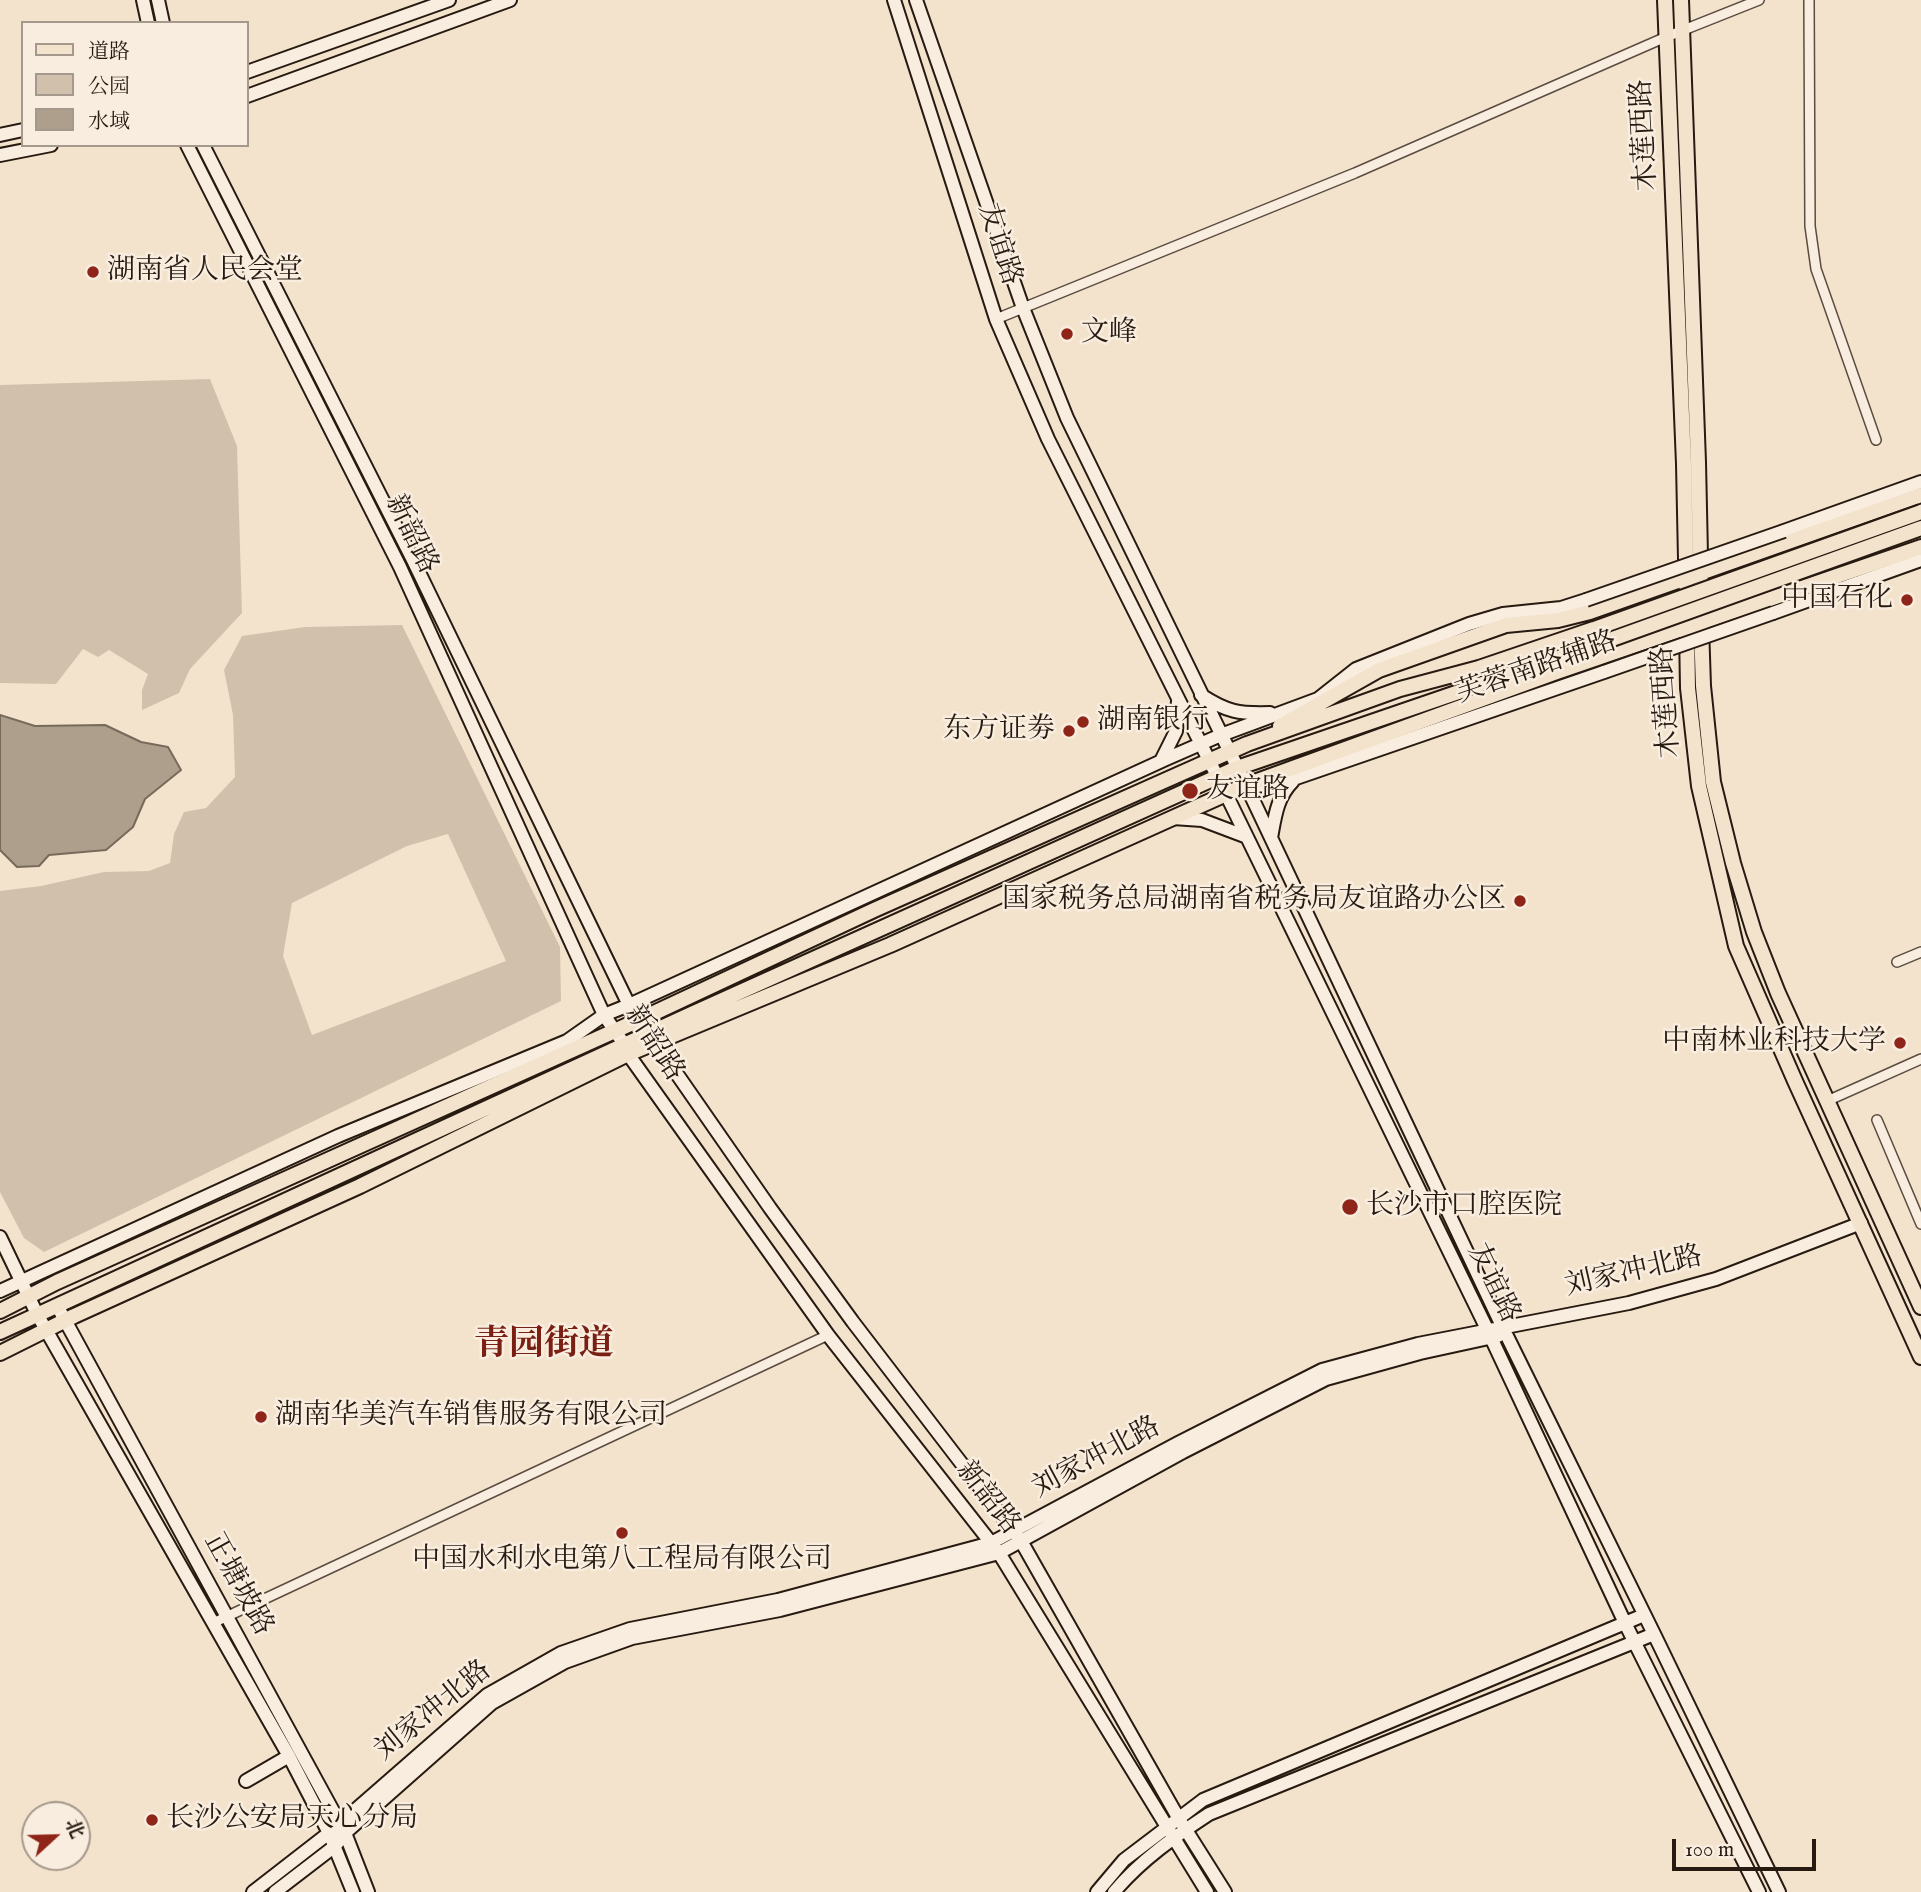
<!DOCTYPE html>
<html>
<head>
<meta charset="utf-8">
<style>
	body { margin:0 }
	#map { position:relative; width:1921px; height:1892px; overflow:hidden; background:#f4e3cc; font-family:"IM FELL English","Noto Serif SC",serif }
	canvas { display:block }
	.legend { position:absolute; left:21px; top:21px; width:228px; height:126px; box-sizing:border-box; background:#f8edde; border:2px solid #a4998c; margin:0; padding:9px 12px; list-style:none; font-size:21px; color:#261a11 }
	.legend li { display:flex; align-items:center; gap:14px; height:35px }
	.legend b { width:35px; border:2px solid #a4998c }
	.north { position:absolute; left:21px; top:1801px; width:70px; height:70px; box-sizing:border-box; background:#f8edde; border:2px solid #a4998c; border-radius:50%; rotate:68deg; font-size:19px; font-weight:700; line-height:28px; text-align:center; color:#261a11 }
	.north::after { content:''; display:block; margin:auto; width:24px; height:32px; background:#8f2418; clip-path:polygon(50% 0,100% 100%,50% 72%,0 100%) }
	.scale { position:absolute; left:1672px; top:1839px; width:144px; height:32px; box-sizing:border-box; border:4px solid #261a11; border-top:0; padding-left:9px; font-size:21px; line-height:24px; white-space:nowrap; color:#261a11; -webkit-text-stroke:5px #f8edde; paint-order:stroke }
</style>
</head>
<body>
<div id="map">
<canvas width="1921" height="1892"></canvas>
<ul class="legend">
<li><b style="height:9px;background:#f4e3cc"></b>道路</li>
<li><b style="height:19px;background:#d1c1ac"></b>公园</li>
<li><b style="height:19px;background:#ae9f8c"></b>水域</li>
</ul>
<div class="north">北</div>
<div class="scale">100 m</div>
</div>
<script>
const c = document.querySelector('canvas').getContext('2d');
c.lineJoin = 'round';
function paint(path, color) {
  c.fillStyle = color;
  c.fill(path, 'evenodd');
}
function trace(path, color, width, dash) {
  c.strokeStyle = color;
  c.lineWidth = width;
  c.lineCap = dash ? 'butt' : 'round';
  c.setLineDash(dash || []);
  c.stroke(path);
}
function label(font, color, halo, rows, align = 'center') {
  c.font = font + ' "IM FELL English","Noto Serif SC",serif';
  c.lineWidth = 5;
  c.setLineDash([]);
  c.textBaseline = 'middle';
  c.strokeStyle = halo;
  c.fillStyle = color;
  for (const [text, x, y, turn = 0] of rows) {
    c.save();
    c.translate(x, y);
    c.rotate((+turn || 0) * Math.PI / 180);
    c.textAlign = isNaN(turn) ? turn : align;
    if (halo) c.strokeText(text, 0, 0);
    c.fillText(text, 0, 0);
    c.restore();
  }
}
const green = new Path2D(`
	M210 379 237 446 242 613 190 669 179 693 142 710V690L148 674 109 650 98 657 83 649 56 684 0 683V385Z
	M402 625 560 947 561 1001 44 1252 24 1238 0 1192V891L41 886 104 872 149 871 170 863 174 834 184 812 206 808 235 777 233 715 224 670 242 636 305 627ZM448 834 506 961 312 1035 283 956 292 903 407 846Z`);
const water = new Path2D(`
	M0 715 35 726 105 725 141 742 168 747 181 770 145 799 133 827 106 850 49 855 39 866 17 867 0 850Z`);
const street = new Path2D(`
	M1809 0 1810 226 1816 269 1876 440
	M996 319 1355 173 1666 37 1759 0
	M1897 962 1921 952
	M1827 1101 1921 1059
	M1877 1120 1921 1224
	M213 1623 828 1335`);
const secondary = new Path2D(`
	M143 0 148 23
	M158 0 163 23
	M894 0 996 319 1048 439 1226 794 1487 1329 1625 1623 1759 1892
	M916 0 1023 308 1067 418 1246 785 1502 1326 1654 1634 1779 1892
	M247 72 449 0
	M247 96 510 0
	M0 135 23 130
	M187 145 400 567 604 1015 624 1044 628 1054 828 1335 999 1553 1207 1892
	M203 145 413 560 629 1005 770 1208 853 1322 1021 1541 1179 1819 1225 1892
	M0 155 51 145
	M1784 531 1921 482
	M1773 613 1921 560
	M1201 695C1227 712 1239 714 1270 713
	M1161 761 1176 731 1178 701
	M1249 785 1273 786 1604 672
	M1173 818 1202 820 1247 837
	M1271 838C1275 816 1277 797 1293 781
	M0 1237 37 1314 289 1756 329 1833 353 1892
	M0 1291 338 1136 567 1041 604 1015 629 1005 1166 759 1221 735 1318 699 1356 669 1469 624 1503 614 1561 608 1586 600
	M60 1311 345 1833 368 1892
	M246 1781 289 1756
	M253 1892 329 1833 487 1695 561 1653 630 1629 778 1600 991 1543 1178 1443 1322 1370 1418 1344 1629 1303 1716 1279 1861 1223
	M275 1892 335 1846 345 1833 492 1703 565 1662 632 1638 780 1610 999 1553 1183 1452 1326 1379 1420 1353 1498 1336
	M1097 1892 1124 1860 1203 1800 1644 1615
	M1114 1892C1141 1860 1174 1837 1209 1814L1654 1634`);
const primary = new Path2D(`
	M1665 0 1684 464 1687 607
	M1681 0 1698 462 1701 602
	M1701 626 1703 686 1713 782 1733 863 1754 932 1778 993 1921 1307
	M1687 631 1688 688 1699 786 1736 946 1795 1081 1921 1357
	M1280 726 1379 670 1506 625 1558 620 1590 612 1921 495
	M0 1311 57 1282 639 1020 874 910 1247 744 1400 689 1479 668 1594 629
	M0 1332 689 1015 1237 768 1590 647
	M0 1353 74 1316 360 1186 628 1054 890 945 1246 785 1557 672 1921 547`);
const secondaryBridge = new Path2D(`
	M1586 600 1784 531
	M1604 672 1773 613`);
const primaryBridge = new Path2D(`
	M1594 629 1921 512
	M1590 647 1921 528`);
const markers = [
	[93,272,7,"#8f2418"],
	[1067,334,7,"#8f2418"],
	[1907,600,7,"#8f2418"],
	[1083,722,7,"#8f2418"],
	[1069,731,7,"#8f2418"],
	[1190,791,9,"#8f2418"],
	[1520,901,7,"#8f2418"],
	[1900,1043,7,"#8f2418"],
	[1350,1207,9,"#8f2418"],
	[261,1417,7,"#8f2418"],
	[622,1533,7,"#8f2418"],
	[152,1820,7,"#8f2418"]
];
const streetNames = [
	["木莲西路",1646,135,-93],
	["友谊路",998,245,72],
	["新韶路",410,535,64],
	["芙蓉南路辅路",1537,669,-19],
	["木莲西路",1668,702,-94],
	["新韶路",653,1044,57],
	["刘家冲北路",1634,1273,-13],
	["友谊路",1492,1284,64],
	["刘家冲北路",1097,1459,-28],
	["新韶路",987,1499,52],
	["正塘坡路",237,1585,61],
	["刘家冲北路",434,1712,-39]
];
const poiNames = [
	["湖南省人民会堂",107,272],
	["文峰",1081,334],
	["中国石化",1893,600,"right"],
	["湖南银行",1097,722],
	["东方证劵",1055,731,"right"],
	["友谊路",1206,791],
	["国家税务总局湖南省税务局友谊路办公区",1506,901,"right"],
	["中南林业科技大学",1886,1043,"right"],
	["长沙市口腔医院",1366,1207],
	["湖南华美汽车销售服务有限公司",275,1417],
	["中国水利水电第八工程局有限公司",622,1561,"center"],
	["长沙公安局天心分局",166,1820]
];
const districtNames = [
	["青园街道",544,1347]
];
paint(green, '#d1c1ac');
paint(water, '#ae9f8c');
trace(water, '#786a5b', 2);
trace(street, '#5a4c40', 12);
trace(secondary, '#261a11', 16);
trace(primary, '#261a11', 18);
trace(street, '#f8edde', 9);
trace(secondary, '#f8edde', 12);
trace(primary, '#f4e3cc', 14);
trace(secondaryBridge, '#261a11', 16, []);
trace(primaryBridge, '#261a11', 18, []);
trace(secondaryBridge, '#f8edde', 12);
trace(primaryBridge, '#f4e3cc', 14);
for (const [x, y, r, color] of markers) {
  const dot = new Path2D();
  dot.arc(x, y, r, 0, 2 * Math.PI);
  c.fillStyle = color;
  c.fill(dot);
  trace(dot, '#f8edde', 2.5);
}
label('28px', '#261a11', '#f8edde', streetNames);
label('28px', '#261a11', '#f8edde', poiNames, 'left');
label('bold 35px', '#7a1f14', '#f8edde', districtNames);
</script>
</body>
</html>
